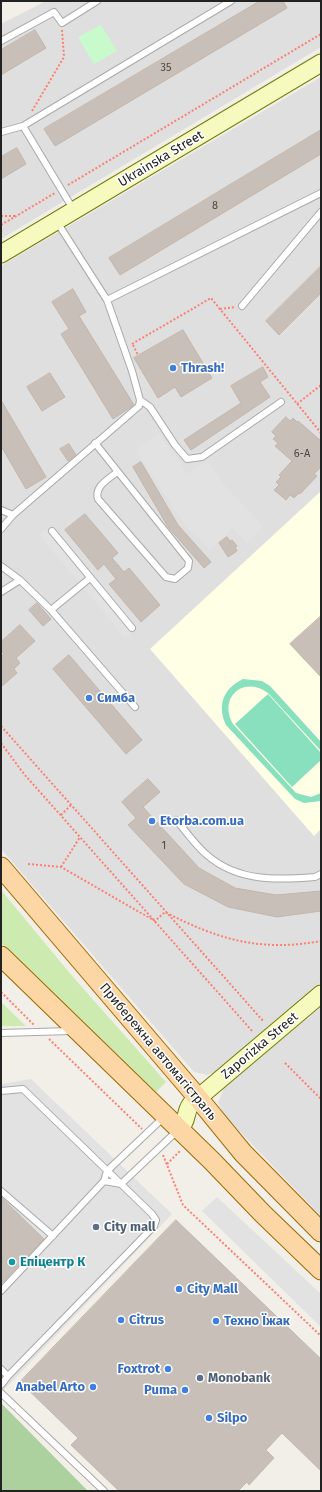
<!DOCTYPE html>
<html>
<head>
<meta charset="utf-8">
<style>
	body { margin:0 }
	#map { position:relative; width:322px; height:1492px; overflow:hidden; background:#f2efe9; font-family:"Fira Sans",sans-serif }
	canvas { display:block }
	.frame { position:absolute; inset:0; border:2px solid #222; pointer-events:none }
</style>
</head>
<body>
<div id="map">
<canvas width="322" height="1492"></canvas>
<div class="frame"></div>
</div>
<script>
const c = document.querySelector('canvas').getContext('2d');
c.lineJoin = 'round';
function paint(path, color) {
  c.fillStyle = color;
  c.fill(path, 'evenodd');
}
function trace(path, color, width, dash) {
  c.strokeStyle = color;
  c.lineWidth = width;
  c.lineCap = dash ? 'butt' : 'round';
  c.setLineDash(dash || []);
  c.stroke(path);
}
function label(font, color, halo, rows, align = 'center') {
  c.font = font + ' "Fira Sans",sans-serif';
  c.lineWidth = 3;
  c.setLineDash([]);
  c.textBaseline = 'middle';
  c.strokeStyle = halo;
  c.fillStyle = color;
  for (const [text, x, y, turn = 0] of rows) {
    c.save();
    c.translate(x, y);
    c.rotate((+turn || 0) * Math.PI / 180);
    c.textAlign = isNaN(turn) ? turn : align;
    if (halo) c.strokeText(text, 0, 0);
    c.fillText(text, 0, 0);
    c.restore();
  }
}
const residential = new Path2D(`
	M46 1H321V47L1 239V24Z
	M321 77V982L220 1071 207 1075 194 1072 1 849V266Z
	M321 1007V1216L224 1115 218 1102 225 1086Z`);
const education = new Path2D(`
	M321 491V829L314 836 150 649Z`);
const grass = new Path2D(`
	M1 890 73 977 166 1082 153 1095 1 943Z
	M1 1002 26 1026H1Z`);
const forest = new Path2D(`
	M1 1403 88 1491H1Z`);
const park = new Path2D(`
	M101 25 117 51 94 64 78 37Z`);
const pitch = new Path2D(`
	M243 679 262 681 270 686 321 742V751L268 693C243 675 218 698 233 724L296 793 311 797 321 793V801L304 803 295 799 226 725C217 705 223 689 243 679Z
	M268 694 321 753V760L292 787 235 724Z`);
const parking = new Path2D(`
	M158 433 188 474 207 460 226 487 264 527 247 543 233 528 210 550 184 524 135 450Z
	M52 524 138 627 125 638 39 535Z
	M31 1079 172 1214 1 1393V1284L44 1239 1 1197V1084Z
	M217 1197 321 1294V1327L202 1211Z`);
const building = new Path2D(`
	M260 1H283L287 8 55 146 44 129Z
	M35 30 46 48 1 75V50Z
	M321 130V154L120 275 109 258Z
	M17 148 26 164 1 179V157Z
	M321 266V293L279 335 266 321Z
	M73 289 86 312 79 316 134 405 113 419 61 334 69 329 52 302Z
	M183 330 212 378 181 397 175 387 158 398 134 358Z
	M263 367 268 377 260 382 270 397 191 450 184 440 241 403 231 386Z
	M50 373 65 397 42 411 27 387Z
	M1 400 46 477 26 489 1 446Z
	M286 417 290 421 293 418 297 422 298 421 321 441V467L314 474 317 476 300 494 299 493 294 498 290 495 286 500 274 490 279 485 276 482 281 477 279 475 292 461 275 446 278 443 273 439 276 436 272 432Z
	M69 444 76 455 68 461 60 449Z
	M141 462 178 525 211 562 204 568 168 527 133 467Z
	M85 514 118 553 112 558 124 572 129 568 160 605 141 622 109 584 116 579 104 564 98 570 65 530Z
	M227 537 230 541 232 540 237 546 235 547 237 551 228 557 219 543Z
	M37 603 51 619 43 626 29 610Z
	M321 616V677L290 644Z
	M20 625 35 641 16 658 20 663 14 669 17 673 1 687V657L4 654 1 650V642Z
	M69 655 142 740 126 754 53 669Z
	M148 779 160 792 143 807 199 868 235 888 276 895 321 891V911L277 917 228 907 184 884 128 825 136 818 122 802Z
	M1 1197 44 1239 1 1284Z
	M176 1220 321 1359V1471L282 1433 266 1450 274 1458 249 1485 247 1482 238 1491H119L71 1445 78 1438 20 1382Z`);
const path = new Path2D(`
	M32 111 64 57 62 30
	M68 185 321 34
	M1 216H16
	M1 225 55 193
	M220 309 235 307
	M132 344 211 298 321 433
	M133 345 138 355
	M297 404 321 385
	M1 726 264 1022
	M1 743 24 774 253 1032
	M61 815 71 805
	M28 864 61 867 155 921 165 912C219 940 261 952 321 941
	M61 867 80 837
	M1 992 34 1025
	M49 1039 142 1129
	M285 1063 321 1099
	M163 1155 183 1205 321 1336
	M167 1164 180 1151`);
const lane = new Path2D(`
	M1 41 54 12 62 23 97 1
	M23 126 73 209
	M1 132 23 126 231 1
	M107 300 321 193
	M242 306 321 212
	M140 400 150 407 175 445 187 459 202 457 281 402
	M95 443 189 561 188 568 175 579 166 577 98 499C94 486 109 479 117 472
	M1 510 13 515
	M1 529 13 515 139 406 140 400 132 371 107 300 57 222
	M52 531 132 628
	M1 566 20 580 51 610 90 578
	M1 592 20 580
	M51 610 135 707
	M176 820C186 831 195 845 207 855 238 882 277 880 315 877L321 874
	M1 1033 71 1031
	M1 1091 23 1089 152 1214 156 1220 154 1226 8 1376 1 1369
	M104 1181 121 1184 177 1131
	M1 1191 53 1236
	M1 1291 104 1181 107 1171 164 1117
	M1 1385 8 1376
	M1 1393 104 1491`);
const secondary = new Path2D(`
	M1 254 321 63
	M179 1129C189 1120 184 1113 191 1104L321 994`);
const primary = new Path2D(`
	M1 867 198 1098 243 1153 321 1232
	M1 956 212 1161 263 1214 321 1270`);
const markers = [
	[173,368,4,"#3f7fe0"],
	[89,698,4,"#3f7fe0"],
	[152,821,4,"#3f7fe0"],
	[96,1227,4,"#5c6f8a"],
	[12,1262,4,"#0f9aa8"],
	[179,1289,4,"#3f7fe0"],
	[121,1320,4,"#3f7fe0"],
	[216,1321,4,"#3f7fe0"],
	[168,1369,4,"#3f7fe0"],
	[200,1378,4,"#5c6f8a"],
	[93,1387,4,"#3f7fe0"],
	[185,1390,4,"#3f7fe0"],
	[209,1418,4,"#3f7fe0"]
];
const numberNames = [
	["35",166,68],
	["8",215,206],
	["6-А",302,454],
	["1",164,846]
];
const streetNames = [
	["Ukrainska Street",161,159,-31],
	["Zaporizka Street",260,1046,-40],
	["Прибережна автомагістраль",158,1052,50]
];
const shopNames = [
	["Thrash!",181,368],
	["Симба",97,698],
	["Etorba.com.ua",160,821],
	["City Mall",187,1289],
	["Citrus",129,1320],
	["Техно Їжак",224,1321],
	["Foxtrot",160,1369,"right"],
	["Anabel Arto",85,1387,"right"],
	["Puma",177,1390,"right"],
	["Silpo",217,1418]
];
const serviceNames = [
	["City mall",104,1227],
	["Monobank",208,1378]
];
const cultureNames = [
	["Епіцентр К",20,1262]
];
paint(residential, '#e0dfdf');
paint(education, '#ffffe5');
paint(grass, '#cdebb0');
paint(forest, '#add19e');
paint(park, '#c8facc');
paint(pitch, '#88e0be');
paint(parking, '#e2e2e2');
paint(building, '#c7bfb8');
trace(building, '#c4b6ab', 1);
trace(lane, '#a9a9a9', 8);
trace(secondary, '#707d05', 19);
trace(primary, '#a06b00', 21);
trace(path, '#fa8072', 2, [2, 2]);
trace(lane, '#fff', 6);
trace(secondary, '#f7fabf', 17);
trace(primary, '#fcd6a4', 19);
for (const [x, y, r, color] of markers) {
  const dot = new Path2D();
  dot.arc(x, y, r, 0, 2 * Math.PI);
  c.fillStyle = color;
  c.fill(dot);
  trace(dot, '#fff', 1.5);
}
label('11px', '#4b4948', null, numberNames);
label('13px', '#222', '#fff', streetNames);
label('bold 13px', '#366cbe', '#fff', shopNames, 'left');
label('bold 13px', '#4e5e75', '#fff', serviceNames, 'left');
label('bold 13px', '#0d838f', '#fff', cultureNames, 'left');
</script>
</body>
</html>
